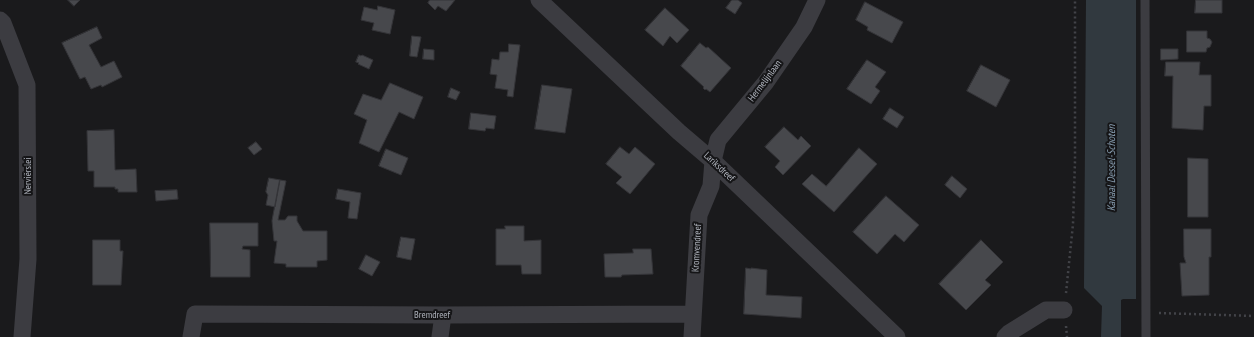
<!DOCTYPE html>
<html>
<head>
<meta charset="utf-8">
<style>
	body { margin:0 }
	canvas { display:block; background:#1a1a1c }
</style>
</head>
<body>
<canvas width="1254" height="337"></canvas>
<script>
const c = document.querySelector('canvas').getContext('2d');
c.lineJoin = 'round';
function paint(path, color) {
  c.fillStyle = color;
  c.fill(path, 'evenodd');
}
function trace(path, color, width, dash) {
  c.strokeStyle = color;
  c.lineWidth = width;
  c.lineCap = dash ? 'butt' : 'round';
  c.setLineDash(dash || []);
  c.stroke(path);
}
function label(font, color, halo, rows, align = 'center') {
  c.font = font + ' "PT Sans Narrow",sans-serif';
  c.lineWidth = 4;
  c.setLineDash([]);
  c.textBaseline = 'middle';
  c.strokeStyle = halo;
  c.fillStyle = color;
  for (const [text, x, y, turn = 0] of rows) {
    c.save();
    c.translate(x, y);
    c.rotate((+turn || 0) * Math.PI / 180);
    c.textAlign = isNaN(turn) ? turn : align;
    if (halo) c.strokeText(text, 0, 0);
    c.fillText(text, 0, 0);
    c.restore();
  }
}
const water = new Path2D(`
	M1086 0H1136V299H1123L1121 300V337H1101L1102 306 1084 288Z`);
const building = new Path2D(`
	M68 0H80L74 6Z
	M430 0H455L446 11 438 6 435 10 428 3Z
	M732 0H738L742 3 735 14 726 8Z
	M1196 0H1222V13H1195Z
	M865 2 903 22 892 43 867 30 868 27 856 20Z
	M378 6 395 10 390 34 372 30 374 23 361 20 364 7 377 10Z
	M665 8 689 30 677 43 670 36 663 46 645 30Z
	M97 27 102 38 89 45 101 67 114 61 122 77 102 87 101 85 91 89 85 77 80 79 62 43Z
	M1187 31H1207V38L1210 39 1212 42 1210 47 1207 48 1206 52H1187Z
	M412 36 421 37 417 57 410 56Z
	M700 43 706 48 708 47 731 68 710 92 706 89 705 90 703 88 704 87 681 66Z
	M509 44 520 45 513 97 507 96 508 90 495 88 497 75 490 74 492 59 499 60 500 52H508Z
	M424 49 434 50V60L423 59Z
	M1161 49H1178V59L1161 60Z
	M359 55 361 56 362 55 373 60 369 69 358 64 359 63 356 62Z
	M867 60 886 72 875 87 880 91 871 104 847 89Z
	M1166 62H1200L1199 75H1211V106H1204L1203 130 1172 128 1173 76H1165Z
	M981 65 1010 80 996 107 967 91Z
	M390 83 423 97 414 119 399 112 379 152 359 143 367 120 354 114 363 94 381 100Z
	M542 85 572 89 565 133 535 129Z
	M451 88 460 92 456 100 448 97Z
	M890 108 904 117 897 128 883 119Z
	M471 113 496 116 494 129 486 128 485 131 469 129Z
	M784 127 798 140 801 136 811 146 783 175 775 167 780 161 765 147Z
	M114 130 115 170 136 169 137 192H118V189H115V187H94V171H88L87 131Z
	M256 142 262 149 254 155 248 148Z
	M620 147 629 154 635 147 655 164 630 194 616 183 622 177 606 164Z
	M859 148 877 164 834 212 802 184 812 174 826 186Z
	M386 149 408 158 401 175 379 166Z
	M1188 158 1208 159V217H1188Z
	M952 176 967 189 960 198 945 185Z
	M269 178 280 180 275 207 266 205 268 195 266 192Z
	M280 180 286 181 278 220H285L288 216H297V221L303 231H327V260L317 261V267H286V264L274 263 277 241H274L272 221Z
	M338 189 361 193 357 219 348 218 350 202 336 199Z
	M177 190 178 199 156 201 155 191Z
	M886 196 919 225 904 242 895 234 877 254 853 232Z
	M210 223H258V246H243L242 249 250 250V277H211Z
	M505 226H524V241L541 240V274H522L521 265H496V229H505Z
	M1184 229H1211V257H1209V295L1182 296 1180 263H1186L1184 257Z
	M401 237 415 239 411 260 397 257Z
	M93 240H120V251H123L121 285H93Z
	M981 240 1003 262 985 280 991 285 966 310 939 284Z
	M633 249H651L653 274 622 275 621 277H605L604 254 633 253Z
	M366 255 380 262 372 276 359 269Z
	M746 268 751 269V268L767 270 766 295 802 297 801 318 744 314Z`);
const path = new Path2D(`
	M1066 293 1073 224 1075 161V0
	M1159 313 1254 316
	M1066 326 1067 337`);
const lane = new Path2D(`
	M1145 0 1146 337`);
const street = new Path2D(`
	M539 0 679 132 713 161 897 337
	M0 20 3 23 27 85 28 259 22 337
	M191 337 195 314 443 315 693 314
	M440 337 443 315
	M692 337 699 215 711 186 713 161 718 140 766 82 804 27 817 0
	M1005 337 1009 333 1046 310H1064`);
const streetNames = [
	["Hermelijnlaan",765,81,-53],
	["Lariksdreef",719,167,43],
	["Nerviërslei",28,176,-90],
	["Kromvendreef",697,248,-87],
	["Bremdreef",432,315]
];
const waterNames = [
	["Kanaal Dessel-Schoten",1112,168,-90]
];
paint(water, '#31393f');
paint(building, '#47484c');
trace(building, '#343438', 1);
trace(path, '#424348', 2.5, [2, 3]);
trace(lane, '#3c3c41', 9);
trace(street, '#3c3c41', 17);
label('10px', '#aeb2bb', '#151517', streetNames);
label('italic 11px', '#899fb2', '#151517', waterNames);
</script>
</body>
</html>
